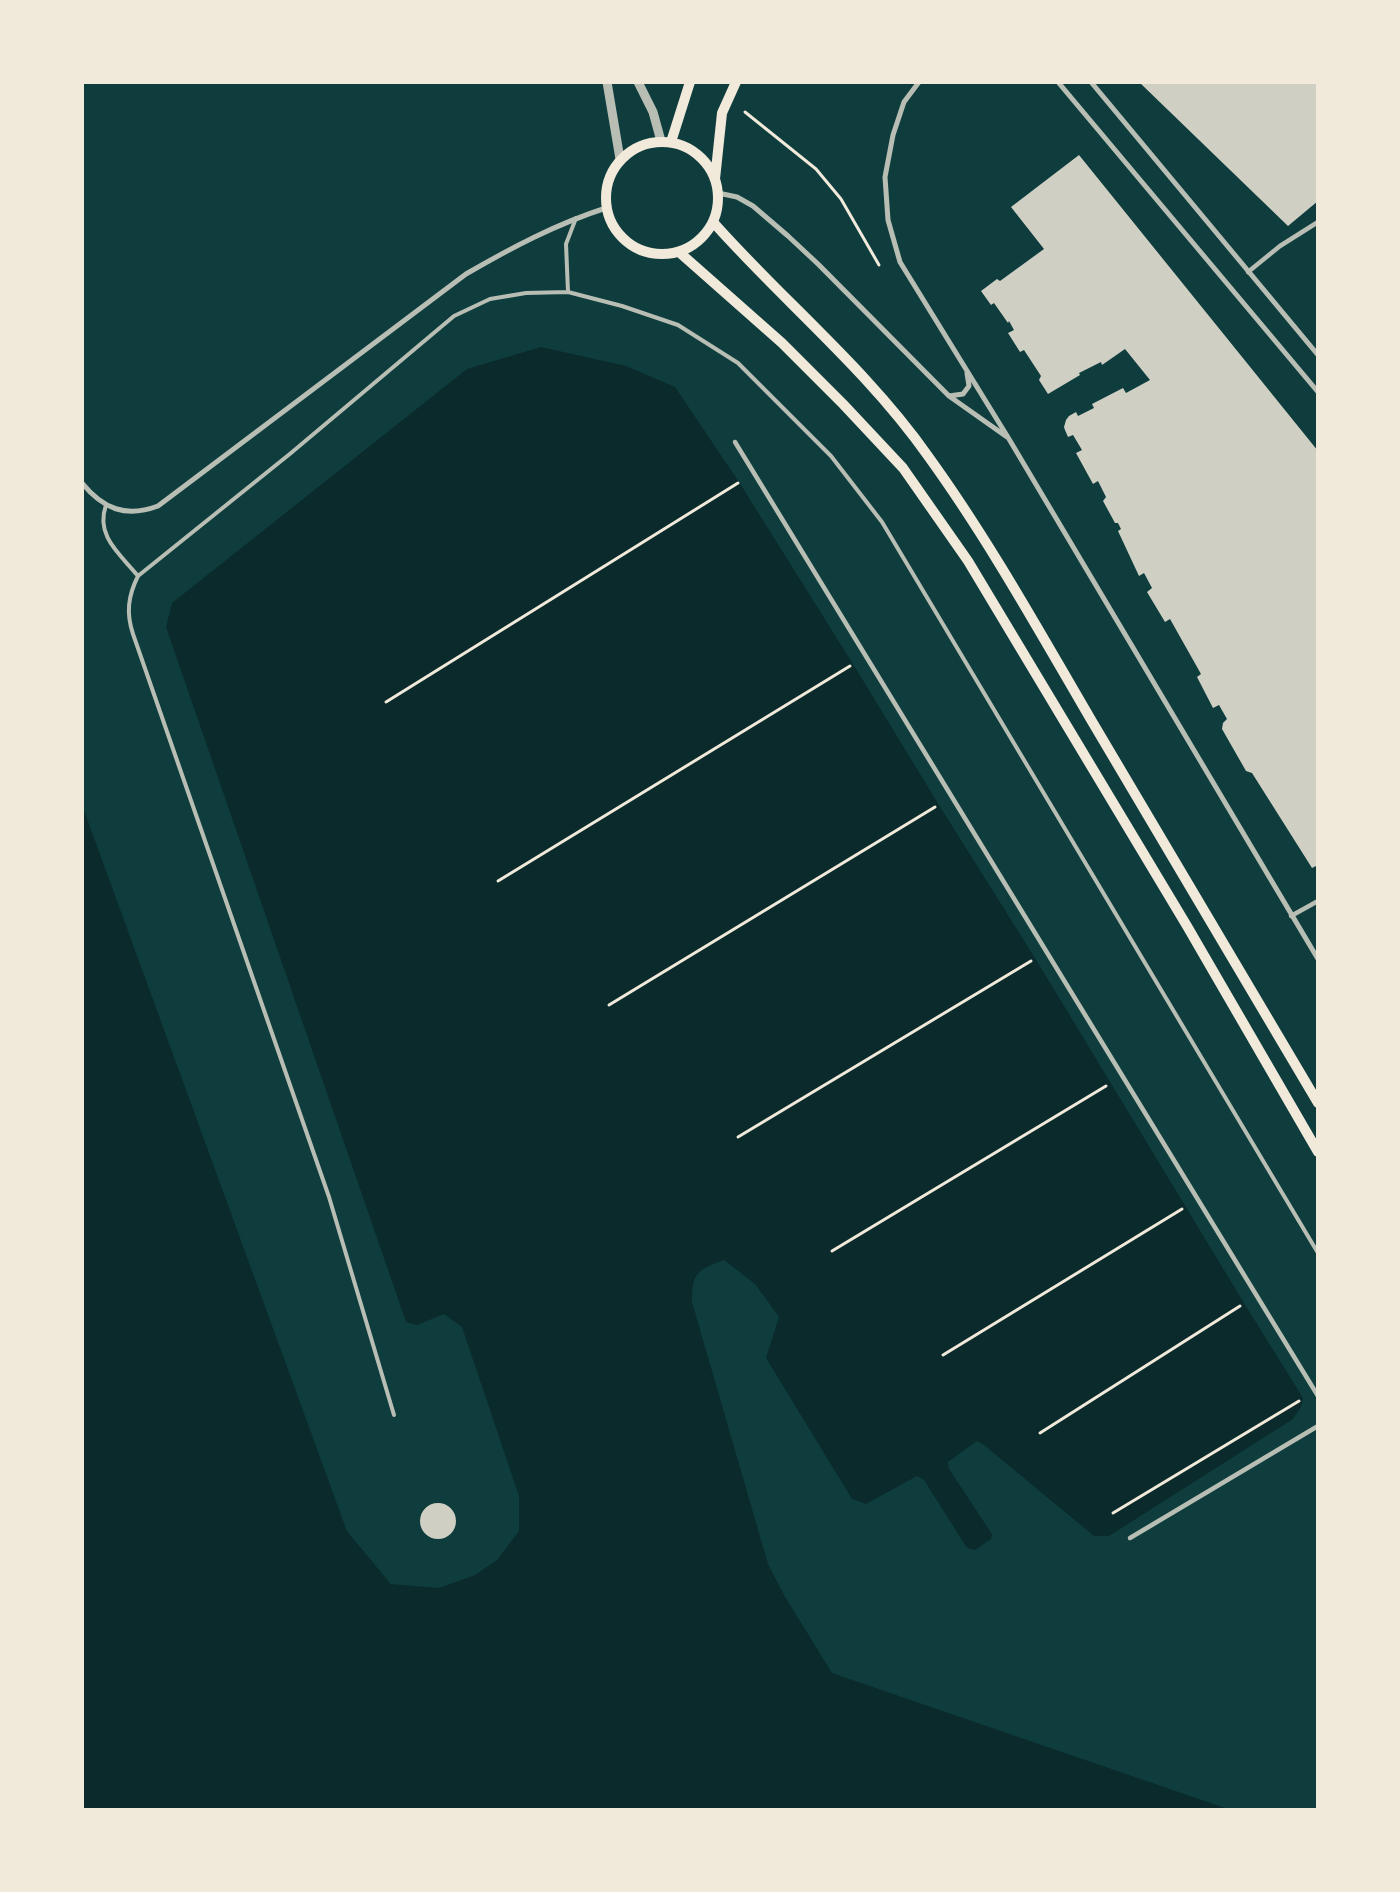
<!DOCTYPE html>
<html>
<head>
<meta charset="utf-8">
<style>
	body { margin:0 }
	#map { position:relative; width:1400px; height:1892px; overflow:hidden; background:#0f3d3e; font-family:Jost,sans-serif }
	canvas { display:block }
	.frame { position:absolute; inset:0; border:84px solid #f1e9da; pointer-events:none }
</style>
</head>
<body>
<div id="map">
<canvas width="1400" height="1892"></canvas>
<div class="frame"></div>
</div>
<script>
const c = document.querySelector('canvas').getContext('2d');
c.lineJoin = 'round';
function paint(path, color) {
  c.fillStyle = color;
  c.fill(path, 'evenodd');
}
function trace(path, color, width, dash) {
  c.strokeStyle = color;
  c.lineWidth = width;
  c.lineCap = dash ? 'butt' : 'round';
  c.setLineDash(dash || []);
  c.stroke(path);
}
const water = new Path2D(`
	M541 347 626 366 675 387 739 482 853 664 939 805 1035 958 1244 1303 1303 1398 1301 1407 1293 1419 1109 1536H1094L984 1445 977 1441 948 1462 949 1469 992 1534 991 1539 975 1550 967 1548 924 1480 917 1476 866 1504 852 1499 766 1358 779 1317 755 1284 724 1260C698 1270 692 1272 692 1302L768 1564 784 1595 832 1673 1228 1809H83L82 805 347 1531 391 1584 439 1588 475 1575 497 1560 519 1531V1496L462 1327 444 1314 417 1325 406 1322 166 627 172 603 467 369Z`);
const pier = new Path2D(`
	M82 802 85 804 349 1530 392 1581 403 1582 401 1584H391L347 1531Z`);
const building = new Path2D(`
	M1139 82H1318V201L1288 226Z
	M1079 155 1318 451V865L1312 868 1252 773 1246 771 1222 729 1223 723 1227 719 1219 705 1213 708 1197 677 1201 674 1170 619 1165 622 1147 592 1152 588 1144 573 1139 576 1118 531 1121 529 1118 523H1115L1103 501 1106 497 1098 481 1093 484 1076 453 1082 450 1073 435 1068 437 1065 430 1064 427 1066 420 1069 416 1076 412 1078 416 1094 408 1092 404 1123 388 1126 393 1150 380 1125 349 1102 365 1101 362 1079 373 1080 375 1048 394 1039 380 1041 376 1024 350 1020 352 1008 333 1014 330 1009 321 1008 323 994 303 991 305 981 291 997 279 1000 281 1044 249 1011 207Z
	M420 1521a18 18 0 1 1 36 0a18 18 0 1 1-36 0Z`);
const path = new Path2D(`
	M745 112 816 169 841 199 879 265
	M386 702 738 483
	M498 881 850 666
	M609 1005 935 807
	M738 1137 1031 961
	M832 1251 1106 1086
	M943 1355 1182 1209
	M1040 1433 1240 1306
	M1113 1513 1299 1401`);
const service = new Path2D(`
	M568 292 566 244 576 218
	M106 505C95 536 120 554 138 576
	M394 1415 329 1197 133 634C126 613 128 596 138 576L291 453 454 316 490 299 526 293 568 292 622 306 678 325 738 363 831 456 882 522 1318 1253`);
const pedestrian = new Path2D(`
	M1248 272 1280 246 1318 222
	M735 442 1318 1396
	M1291 916 1318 901
	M1130 1538 1318 1426`);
const minor = new Path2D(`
	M919 82 904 102 893 135 885 177 888 220 900 262 1009 439 1318 959
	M1058 82 1318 392
	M1091 82 1318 355
	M718 193 737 197 753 206 788 236 818 264 949 396 1007 437
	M949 396 963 394 969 386 967 373
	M82 483C103 509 126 518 158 506L466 274C511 248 556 224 606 208`);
const tertiary = new Path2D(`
	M607 82 620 159
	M638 82 653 112 661 141`);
const secondary = new Path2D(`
	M606 198a56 56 0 1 1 112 0a56 56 0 1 1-112 0Z
	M671 142 690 82
	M715 179 722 113 736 82
	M713 222C783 301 867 369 928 456 988 539 1038 629 1090 718 1166 846 1241 975 1318 1103
	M679 252 782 343 843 404 903 468 968 561 1187 926 1318 1152`);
paint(water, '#0a2a2b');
paint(pier, '#0f3d3e');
paint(building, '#cfcfc3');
trace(path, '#f1e9da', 3);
trace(service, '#b8beb3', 4);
trace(pedestrian, '#b8beb3', 4.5);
trace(minor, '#b8beb3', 5);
trace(tertiary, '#b8beb3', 9);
trace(secondary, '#f1e9da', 10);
</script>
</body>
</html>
